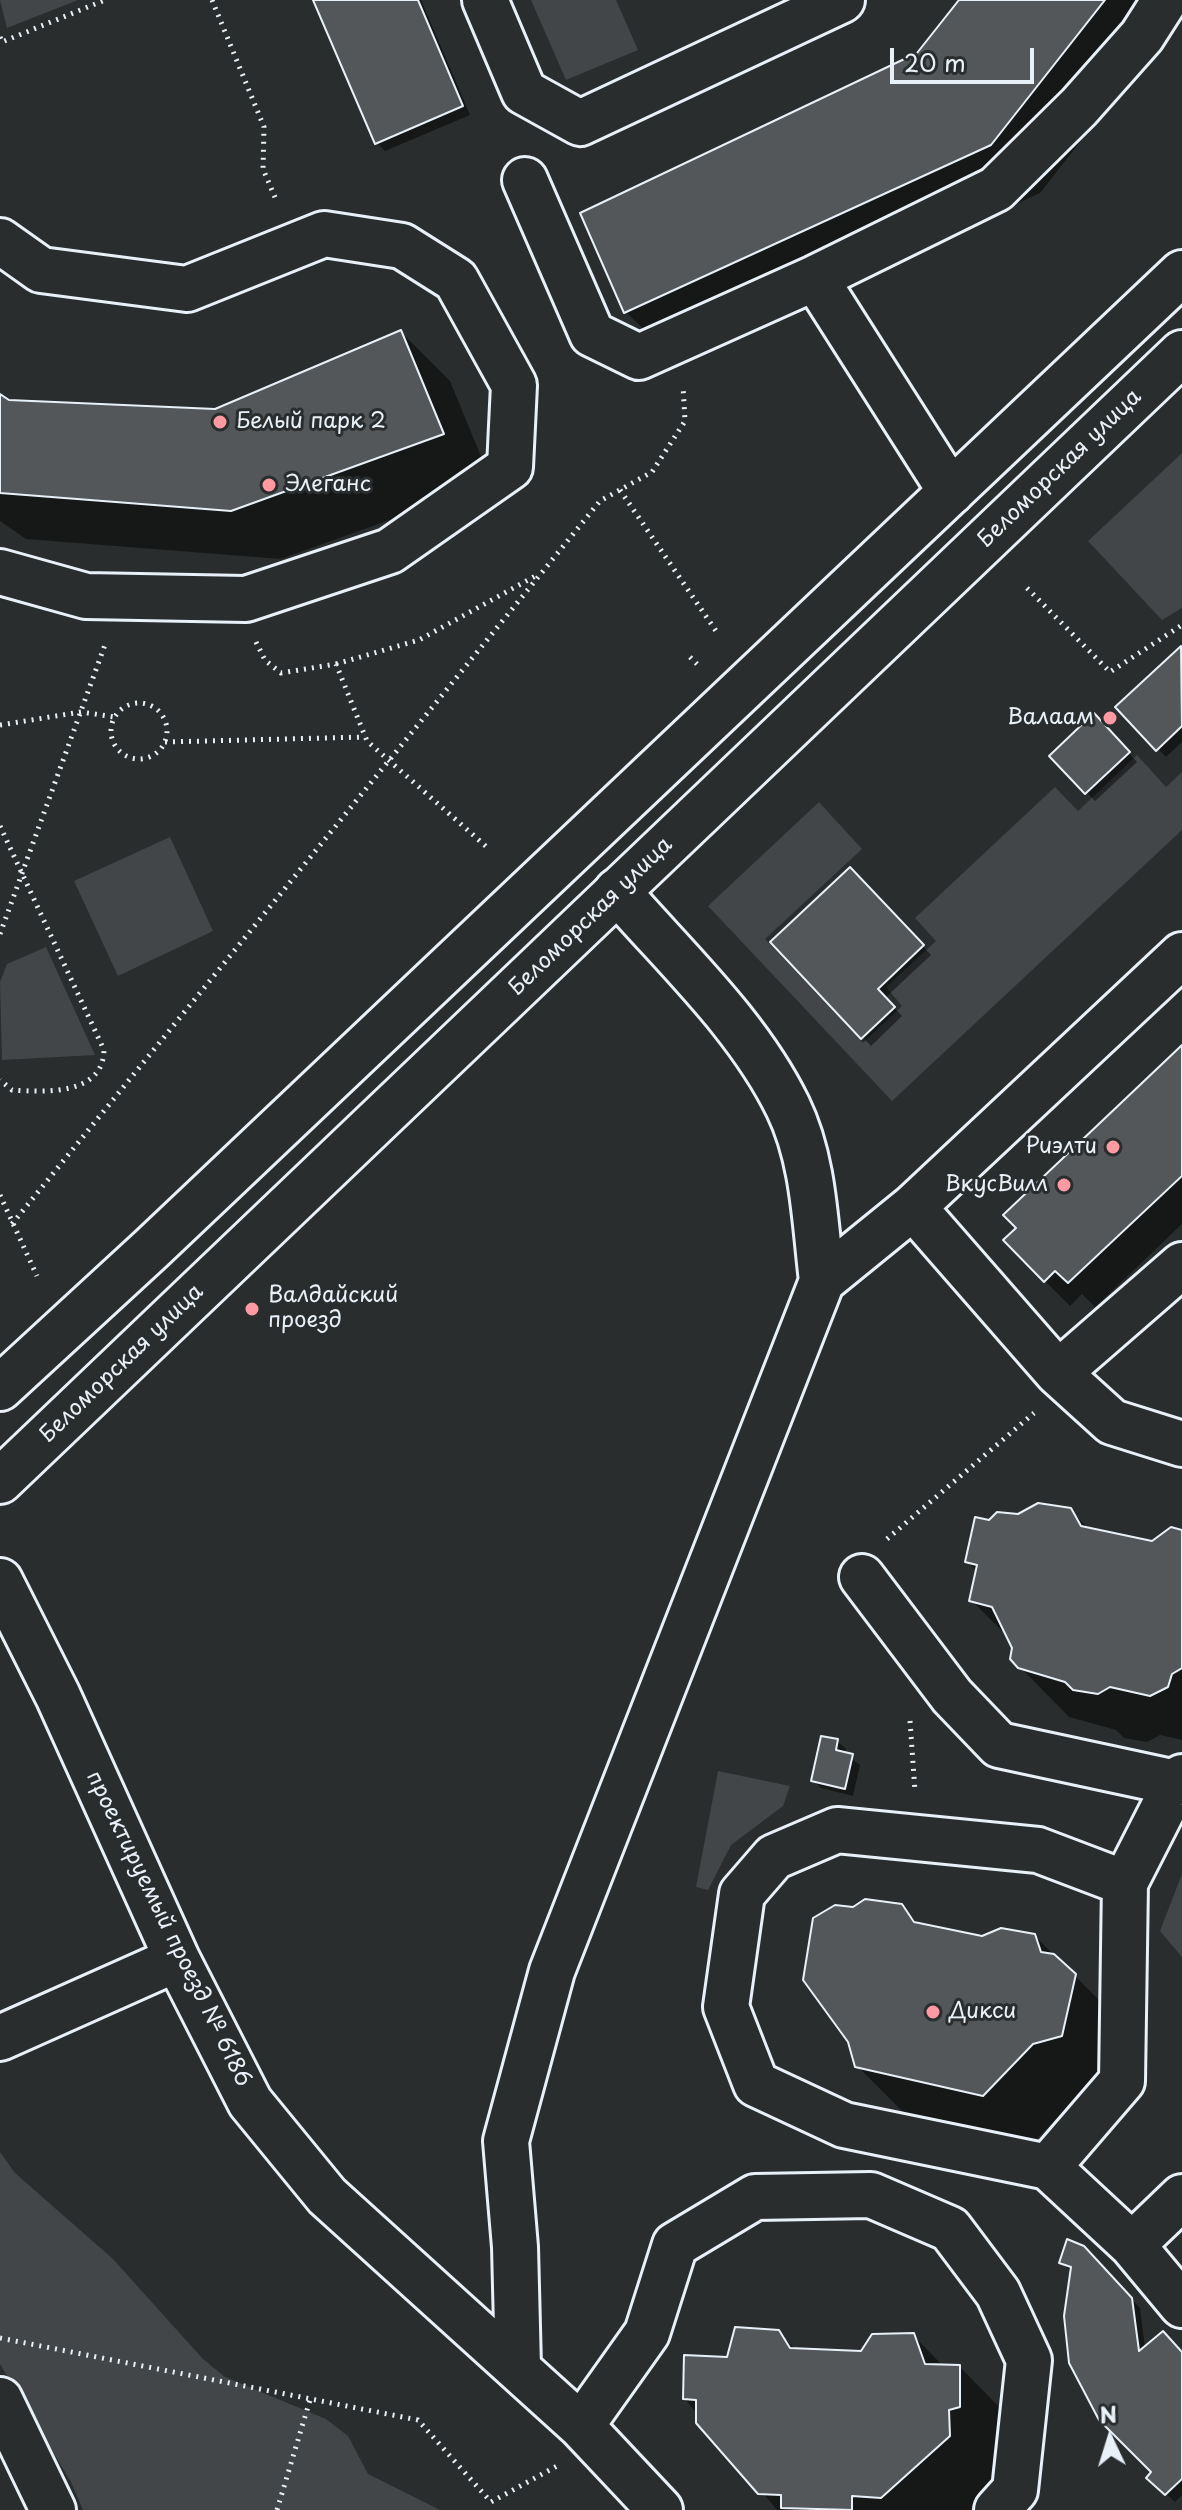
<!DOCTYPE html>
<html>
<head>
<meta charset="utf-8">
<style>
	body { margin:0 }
	#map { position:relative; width:1182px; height:2510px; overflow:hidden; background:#2a2d2e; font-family:"Playpen Sans",sans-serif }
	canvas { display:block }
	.north { position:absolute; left:1070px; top:2398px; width:80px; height:80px; -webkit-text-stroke:6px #2a2d2e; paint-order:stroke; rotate:356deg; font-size:22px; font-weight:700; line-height:32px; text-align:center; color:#e8f1f8 }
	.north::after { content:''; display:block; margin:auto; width:28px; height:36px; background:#e8f1f8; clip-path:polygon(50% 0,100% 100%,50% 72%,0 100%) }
	.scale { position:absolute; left:890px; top:48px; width:144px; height:36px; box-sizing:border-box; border:4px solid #e8f1f8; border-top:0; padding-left:10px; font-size:24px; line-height:28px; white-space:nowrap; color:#e8f1f8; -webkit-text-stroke:6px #2a2d2e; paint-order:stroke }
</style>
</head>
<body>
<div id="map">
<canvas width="1182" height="2510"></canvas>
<div class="north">N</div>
<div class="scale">20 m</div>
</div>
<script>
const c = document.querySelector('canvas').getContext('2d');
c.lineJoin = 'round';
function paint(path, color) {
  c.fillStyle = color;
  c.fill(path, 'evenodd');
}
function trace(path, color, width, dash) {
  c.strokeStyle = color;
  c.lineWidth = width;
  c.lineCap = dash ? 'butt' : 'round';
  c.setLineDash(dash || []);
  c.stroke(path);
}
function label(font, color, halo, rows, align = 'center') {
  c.font = font + ' "Playpen Sans",sans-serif';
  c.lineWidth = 6;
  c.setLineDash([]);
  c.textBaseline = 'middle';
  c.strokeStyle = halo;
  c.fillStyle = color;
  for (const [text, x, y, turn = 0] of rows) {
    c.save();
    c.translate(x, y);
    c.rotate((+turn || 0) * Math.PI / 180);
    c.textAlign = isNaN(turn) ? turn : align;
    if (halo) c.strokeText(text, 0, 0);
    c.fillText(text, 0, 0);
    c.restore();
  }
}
const green = new Path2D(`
	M0 0H78L7 28Z
	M531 0H616L638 50 566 80Z
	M1182 453V608L1162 620 1088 541Z
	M1137 755 1166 787 1182 772V830L892 1101 708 906 819 802 862 849 765 939 863 1043 902 1006 886 987 936 941 915 918 1055 787 1078 811Z
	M170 837 213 931 118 976 74 881Z
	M46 947 95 1055 2 1060 0 982 7 964Z
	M718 1771 790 1786 783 1806 731 1845 708 1890 696 1887Z
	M1182 1874V1957L1160 1931Z
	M0 2152 15 2173 113 2259 203 2359 225 2377 326 2419 348 2436 368 2474 440 2510H83L71 2482 0 2364Z`);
const shadow = new Path2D(`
	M315 0H421L470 115 385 151 377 143Z
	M961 0H1182V12L1040 193 675 361 626 312 583 214 918 55Z
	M401 332 450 381 492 483 281 559 26 539 0 521V396L9 402 215 411Z
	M1181 648 1182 742 1166 757 1118 707Z
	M1102 724 1137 762 1095 801 1052 756Z
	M850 870 931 955 885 998 902 1016 871 1046 773 942Z
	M1182 1048V1224L1095 1307 1082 1294 1070 1306 1045 1281Z
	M1070 1510 1090 1530 1153 1543 1182 1532V1740L1160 1735 1147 1742 1124 1738 1116 1730 1069 1717 1020 1667 1010 1639 971 1600 978 1572 967 1562 990 1523Z
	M837 1741 846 1749 845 1754 860 1765 853 1796 821 1788 813 1780Z
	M901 1906 920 1925 982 1938 1034 1935 1124 2025 1110 2085 1082 2092 1032 2144 906 2115 857 2066 854 1909Z
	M1083 2248 1140 2308 1145 2348 1182 2354V2495L1175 2502 1149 2478 1153 2472 1072 2272 1061 2263Z
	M778 2332 796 2350 863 2353 913 2335 944 2367H960L1008 2416 998 2485 971 2510H777L685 2399 729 2359Z`);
const building = new Path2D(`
	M313 0H418L463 106 375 144Z
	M959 0H1105L991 145 624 313 580 213 917 53Z
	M401 330 444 434 231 511 0 493V394L9 400 215 409Z
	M1181 646 1182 726 1156 751 1115 707Z
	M1094 713 1130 752 1085 794 1049 756Z
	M850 867 924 945 878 989 895 1007 861 1039 770 942Z
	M1182 1045V1176L1068 1283 1055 1271 1044 1282 1003 1240 1016 1228 1003 1215Z
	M1038 1503 1071 1508 1081 1526 1152 1541 1171 1527 1182 1530V1668L1172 1674 1168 1687 1150 1696 1110 1687 1098 1694 1073 1690 1065 1682 1018 1668 1010 1659 1012 1648 992 1607 969 1601 977 1565 965 1562 975 1517 989 1520 997 1512 1018 1514Z
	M821 1736 838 1739 836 1750 853 1754 845 1789 811 1781Z
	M865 1899 902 1904 914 1922 982 1936 1001 1928 1035 1934 1041 1952 1054 1954 1076 1974 1062 2036 1033 2044 983 2096 855 2067 848 2042 803 1980 813 1918 835 1905 853 1907Z
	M1067 2239 1084 2246 1132 2298 1139 2351 1163 2331 1182 2352V2479L1165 2495 1146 2478 1151 2472 1099 2420 1069 2363 1064 2316 1071 2267 1059 2263Z
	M735 2327 779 2330 790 2348 861 2351 872 2334 914 2333 925 2364 960 2365V2407L949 2410 950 2436 881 2498 852 2496V2510L781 2508V2495L758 2494 696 2423V2400L683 2399 684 2355 727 2357Z`);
const path = new Path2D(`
	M212 0 264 127 263 169 277 202
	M0 37 2 42 105 0
	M620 490 716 631
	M1027 588 1110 672 1182 625
	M256 642 265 660 281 673 336 664 367 741 489 849
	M690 657 700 667
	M336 664 419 640 539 574
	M111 731a28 28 0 1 1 56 0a28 28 0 1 1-56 0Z
	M0 725 81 712 114 717
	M165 742 365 737
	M0 826 104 1050C103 1096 44 1092 12 1090L0 1080
	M0 934 106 642
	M0 1195 37 1276
	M12 1224 600 501 652 472 685 421 683 386
	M887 1539 1034 1413
	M910 1721 915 1791
	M0 2338 418 2420 491 2502 557 2466
	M277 2510 310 2400`);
const minor = new Path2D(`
	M485 0 524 92 580 123 842 0
	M525 180 592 334 639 357 815 278 996 189 1079 107 1142 36 1165 0
	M0 241 41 270 187 289 324 234 402 246 456 280 514 385 510 467 390 551 246 599 86 596 0 572
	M815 278 951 492
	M617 891C677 960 748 1025 788 1107 814 1160 815 1224 822 1281
	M1182 955 913 1207 1058 1373 1182 1265
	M1058 1373 1112 1422 1182 1444
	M862 1577 952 1696 999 1745 1176 1783 1182 1777
	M0 1581 58 1696 177 1959 250 2102 327 2196 581 2426 660 2510
	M0 2038 177 1959
	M1048 2167 844 2125 756 2084 726 2007 742 1894 774 1857 837 1830 1038 1850 1125 1883
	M1182 2197 1132 2245 1182 2305
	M1132 2245 1048 2167 1122 2081 1125 1883 1176 1783
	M518 2367 515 2247 506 2141 552 1971 822 1281 913 1207
	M0 2400 53 2510
	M581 2426 647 2333 675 2245 755 2197 871 2195 950 2229 998 2293 1029 2360 1015 2490 997 2510`);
const major = new Path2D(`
	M0 1388 151 1249 1182 273
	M0 1481 1182 353`);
const markers = [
	[220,422,8,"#ff9aa2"],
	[269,485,8,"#ff9aa2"],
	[1110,718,8,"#ff9aa2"],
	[1113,1147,8,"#ff9aa2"],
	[1064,1185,8,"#ff9aa2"],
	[252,1309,8,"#ff9aa2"],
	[933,2012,8,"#ff9aa2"]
];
const poiNames = [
	["Белый парк 2",236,422],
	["Элеганс",285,485],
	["Валаам",1094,718,"right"],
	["Риэлти",1097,1147,"right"],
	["ВкусВилл",1048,1185,"right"],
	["Валдайский",268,1296],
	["проезд",268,1321],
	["Дикси",949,2012]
];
const streetNames = [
	["Беломорская улица",1060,469,-44],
	["Беломорская улица",591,917,-44],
	["Беломорская улица",122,1364,-44],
	["проектируемый проезд № 6186",168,1929,64]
];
paint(green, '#424648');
paint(shadow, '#0007');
paint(building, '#535759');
trace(building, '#e8f1f8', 2);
trace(minor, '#e8f1f8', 50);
trace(major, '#e8f1f8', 50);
trace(path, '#e8f1f8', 5, [2, 6]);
trace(minor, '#2a2d2e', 44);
trace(major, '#2a2d2e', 44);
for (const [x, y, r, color] of markers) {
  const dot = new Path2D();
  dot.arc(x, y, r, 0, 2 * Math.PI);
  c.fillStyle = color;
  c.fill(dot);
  trace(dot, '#2a2d2e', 3);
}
label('22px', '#e8f1f8', '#2a2d2e', poiNames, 'left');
label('22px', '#e8f1f8', '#2a2d2e', streetNames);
</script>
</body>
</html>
